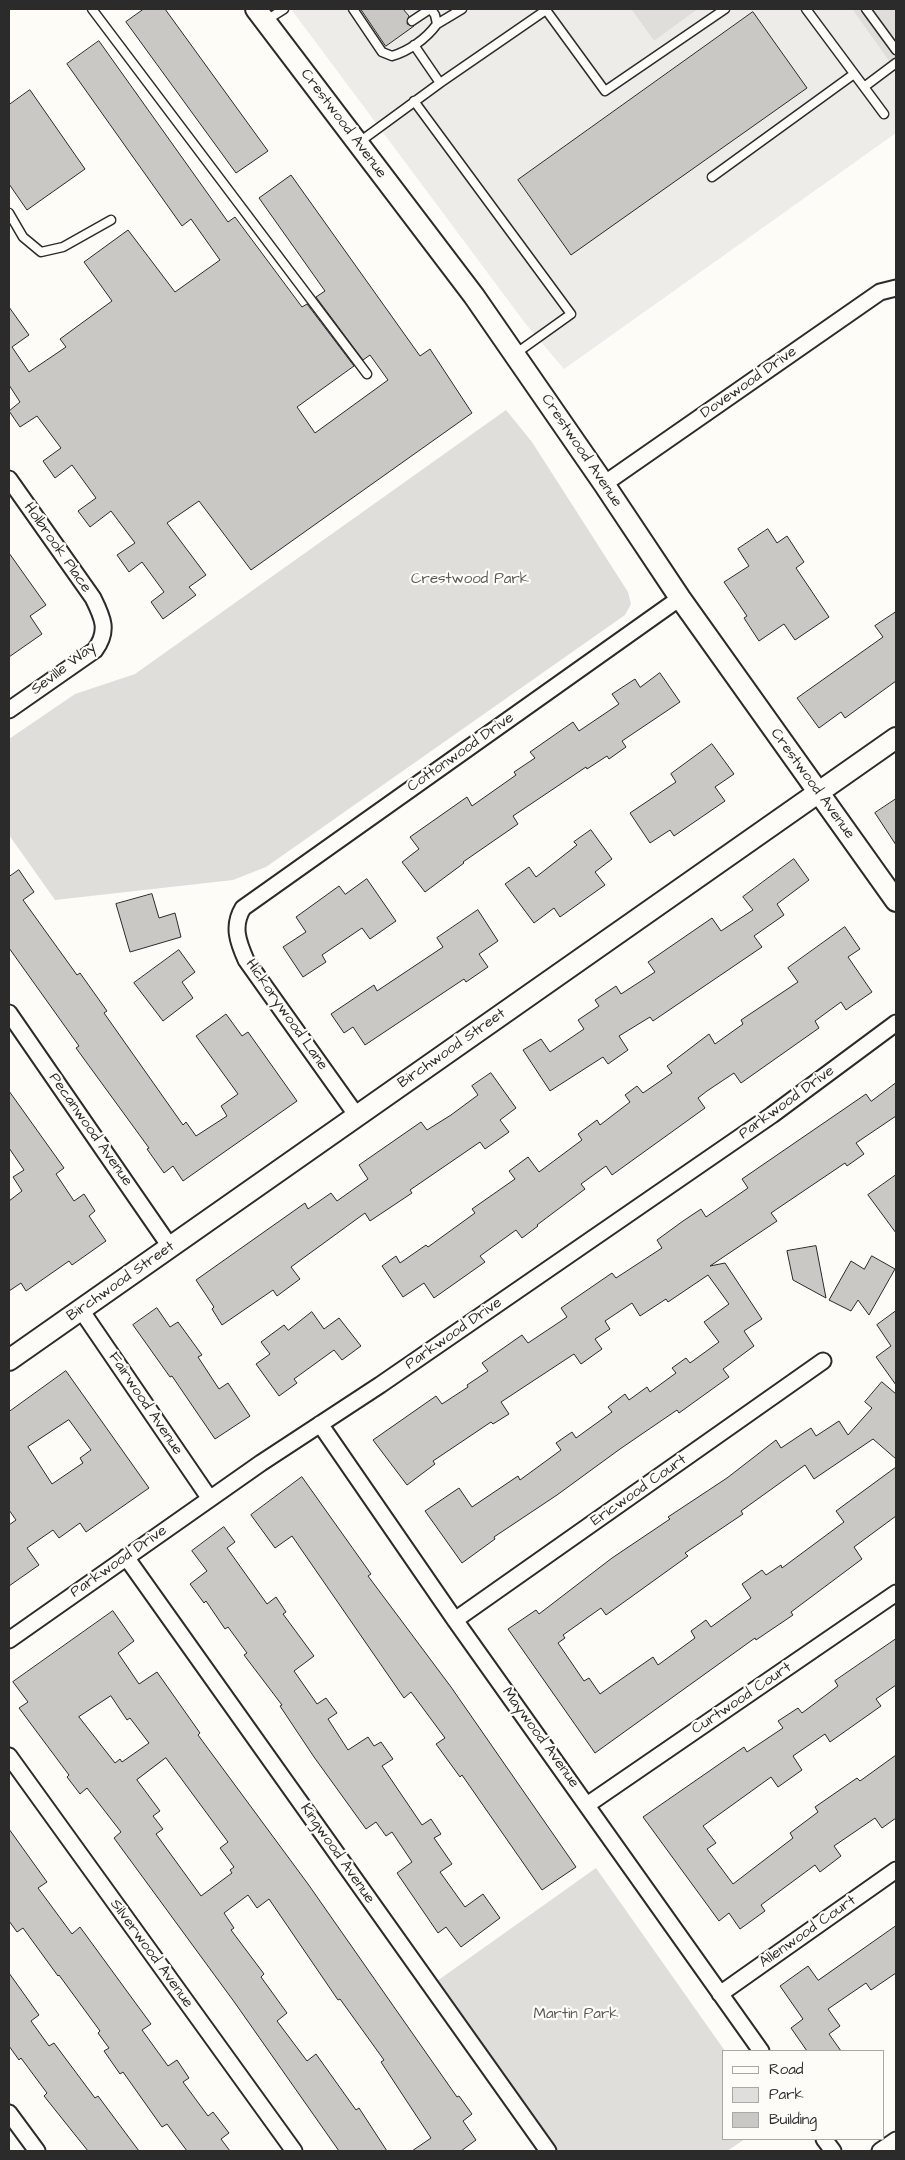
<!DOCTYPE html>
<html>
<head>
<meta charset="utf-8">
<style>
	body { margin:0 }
	#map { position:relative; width:905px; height:2160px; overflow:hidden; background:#fdfcf7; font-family:"Architects Daughter",sans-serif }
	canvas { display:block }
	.frame { position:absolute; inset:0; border:10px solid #2b2b2b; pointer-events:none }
	.legend { position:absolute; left:722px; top:2050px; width:162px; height:90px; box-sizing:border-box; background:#fdfcf7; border:1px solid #a9a8a5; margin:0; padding:6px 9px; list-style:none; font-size:15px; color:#2b2b2b }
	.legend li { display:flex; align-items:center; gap:10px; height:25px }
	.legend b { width:25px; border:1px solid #a9a8a5 }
</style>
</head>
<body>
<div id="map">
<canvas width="905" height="2160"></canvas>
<div class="frame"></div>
<ul class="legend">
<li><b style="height:6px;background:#fdfcf7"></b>Road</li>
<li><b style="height:14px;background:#dfdeda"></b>Park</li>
<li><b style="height:14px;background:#c9c8c4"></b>Building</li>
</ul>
</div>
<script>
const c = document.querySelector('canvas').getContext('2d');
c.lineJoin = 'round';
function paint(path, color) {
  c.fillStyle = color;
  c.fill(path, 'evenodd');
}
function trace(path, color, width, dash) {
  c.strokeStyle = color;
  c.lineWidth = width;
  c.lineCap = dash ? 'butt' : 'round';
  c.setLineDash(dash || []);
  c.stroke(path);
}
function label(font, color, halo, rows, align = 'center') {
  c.font = font + ' "Architects Daughter",sans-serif';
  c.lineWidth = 4.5;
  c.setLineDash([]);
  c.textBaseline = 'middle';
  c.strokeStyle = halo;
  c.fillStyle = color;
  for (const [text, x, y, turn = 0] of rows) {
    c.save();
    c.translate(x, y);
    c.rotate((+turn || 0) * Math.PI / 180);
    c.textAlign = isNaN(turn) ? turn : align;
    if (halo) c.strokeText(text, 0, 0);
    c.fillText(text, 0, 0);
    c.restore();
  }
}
const built = new Path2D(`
	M291 9H631L654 41 698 9H852L896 71V133L564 369 525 323Z`);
const green = new Path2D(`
	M631 9H698L654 41Z
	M852 9H896V71Z
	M506 410 532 442 628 592 631 604 625 615 266 867 233 880 55 900 9 835V739L75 694 135 674Z
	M596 1868 725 2051 724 2139H745L727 2151H548L430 1986Z`);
const building = new Path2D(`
	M144 9H165L268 151 236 173 126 22Z
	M361 9H403L409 16 407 24 414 26 386 46Z
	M753 12 807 88 571 255 518 180Z
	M99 41 228 222 235 217 302 307 307 304 354 366 297 407 315 433 388 380 370 355 363 360 316 297 325 291 259 198 291 175 420 356 430 349 472 413 251 570 199 501 167 523 206 575 189 587 196 595 163 619 151 602 164 592 142 562 129 572 117 555 135 543 111 511 90 527 78 511 96 498 72 465 55 478 43 461 61 448 37 416 20 427 9 411 20 402 9 385V307L29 335 12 347 29 372 66 347 60 339 112 301 84 262 128 230 175 292 220 260 191 219 182 226 67 64Z
	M30 90 85 169 27 210 9 184V105Z
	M768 529 777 543 787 536 804 562 796 568 829 617 795 640 784 624 759 641 744 618 747 616 724 582 749 566 738 549Z
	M9 553 46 605 30 616 42 634 9 657Z
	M896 612V681L845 718 841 712 819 728 797 698 883 637 875 626Z
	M660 673 680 702 622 741 626 747 609 759 607 756 587 769 586 767 513 816 518 824 463 862 464 863 425 892 402 862 419 849 410 837 467 797 472 806 516 775 514 772 535 758 530 752 573 722 579 731 619 704 612 694 635 679 640 687Z
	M712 744 734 774 715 787 725 801 674 836 670 830 650 843 630 813 676 782 671 774Z
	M896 799V845L875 813Z
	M591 830 612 859 595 872 605 885 560 917 554 908 534 923 505 884 529 867 536 877 577 845 574 842Z
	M794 859 809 880 777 904 784 915 754 936 762 947 653 1021 650 1017 619 1036 628 1050 608 1064 603 1057 550 1091 523 1050 541 1039 550 1052 584 1029 578 1020 599 1006 595 1000 616 986 621 994 655 972 648 962 712 918 721 931 753 910 743 897Z
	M19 870 34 892 23 900 77 975 80 973 107 1011 104 1013 183 1125 186 1122 196 1136 227 1116 221 1106 238 1094 196 1036 226 1014 242 1036 248 1032 297 1101 183 1181 173 1166 164 1173 147 1149 149 1148 76 1048 79 1046 9 948V877Z
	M367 879 396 921 370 939 362 928 322 955 326 962 303 977 283 947 306 932 296 917 339 886 345 894Z
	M152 894 159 918 175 913 181 937 130 952 116 904Z
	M478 910 498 941 479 954 488 967 466 982 464 979 365 1045 353 1027 344 1033 331 1014 374 985 377 991 443 947 437 938Z
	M845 927 860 949 848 957 872 992 846 1010 841 1002 815 1021 819 1028 741 1083 734 1073 707 1091 698 1098 705 1108 612 1175 606 1166 581 1184 585 1189 537 1225 538 1226 522 1238 516 1230 480 1256 485 1262 434 1298 424 1283 403 1297 382 1266 396 1256 400 1263 426 1245 428 1247 475 1213 472 1209 515 1179 509 1171 528 1157 539 1172 582 1140 578 1134 597 1120 600 1125 630 1102 625 1095 637 1086 643 1093 672 1073 667 1066 709 1034 715 1044 743 1024 741 1020 798 982 788 968Z
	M179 950 195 972 182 982 193 998 163 1021 134 983Z
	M491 1073 516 1108 500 1120 509 1132 485 1149 480 1142 410 1190 412 1193 370 1221 365 1213 291 1267 300 1279 277 1296 273 1290 222 1325 212 1309 214 1307 196 1280 305 1203 308 1209 331 1193 337 1201 368 1179 359 1165 421 1122 427 1130 451 1115 478 1095 472 1086Z
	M896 1083V1116L856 1143 864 1154 847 1166 845 1163 771 1213 777 1221 710 1266 725 1263 762 1319 744 1331 754 1346 723 1369 729 1377 679 1413 677 1410 620 1449 557 1495 494 1537 495 1539 462 1563 425 1511 459 1488 472 1507 518 1476 520 1480 561 1450 556 1443 572 1432 576 1438 612 1412 608 1407 625 1394 629 1400 647 1387 650 1392 676 1373 672 1368 686 1358 690 1363 719 1342 704 1322 729 1304 708 1275 668 1302 666 1299 640 1316 632 1303 605 1321 610 1329 595 1339 602 1349 581 1364 574 1354 501 1402 509 1414 493 1424 491 1422 433 1461 435 1464 407 1485 373 1440 436 1396 442 1404 468 1387 467 1385 488 1371 482 1363 522 1335 528 1343 567 1317 561 1308 612 1273 616 1278 662 1248 657 1240 683 1221 701 1209 706 1217 748 1188 742 1179 866 1094 871 1101Z
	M9 1091 64 1168 56 1174 74 1201 84 1194 95 1211 89 1216 106 1241 72 1265 69 1261 26 1291 21 1283 9 1291V1201L22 1191 13 1177 24 1170 9 1148Z
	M896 1175V1233L868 1195Z
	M816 1246 826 1298 793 1280 787 1251Z
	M872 1256 895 1269 869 1315 858 1300 851 1311 829 1300 851 1261 864 1269Z
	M157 1308 170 1327 178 1322 202 1355 198 1357 219 1389 228 1383 250 1416 215 1439 172 1376 170 1377 133 1325Z
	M896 1311V1385L876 1357 891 1346 877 1325Z
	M312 1312 324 1329 339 1318 361 1346 342 1360 334 1350 294 1379 297 1383 279 1396 256 1364 270 1354 261 1342 284 1325 288 1330Z
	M66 1371 149 1488 86 1532 80 1523 59 1538 53 1530 27 1548 39 1565 9 1586V1525L16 1520 9 1510V1412ZM69 1420 91 1450 80 1458 83 1463 52 1484 28 1447Z
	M882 1382 896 1394V1459L873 1439 814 1479 805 1465 741 1511 743 1514 685 1553 688 1556 606 1615 601 1608 563 1635 565 1638 558 1643 584 1681 589 1678 600 1694 653 1657 658 1665 695 1638 691 1631 706 1620 711 1627 751 1598 742 1584 762 1570 766 1575 781 1565 782 1568 844 1522 836 1511 896 1467V1516L854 1547 862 1559 791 1612 793 1615 756 1640 755 1638 595 1753 508 1629 536 1610 539 1614 612 1558 670 1519 668 1517 727 1478 776 1440 781 1448 811 1428 816 1436 839 1421 848 1435 872 1408 865 1402Z
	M302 1477 371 1574 368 1576 451 1687 576 1867 542 1890 462 1775 460 1777 436 1744 445 1738 411 1692 404 1698 292 1536 275 1548 251 1515Z
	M224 1527 235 1542 227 1548 267 1604 276 1597 286 1612 283 1614 314 1656 294 1671 317 1704 326 1698 337 1713 328 1719 348 1750 368 1737 374 1746 381 1742 393 1759 382 1766 422 1825 431 1819 441 1834 434 1838 452 1864 440 1872 465 1907 483 1894 500 1918 461 1947 446 1927 438 1933 397 1873 412 1862 392 1832 386 1836 376 1822 366 1829 314 1757 280 1706 282 1705 244 1655 247 1653 228 1627 225 1629 206 1601 204 1603 190 1584 207 1571 192 1551Z
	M113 1611 134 1641 118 1653 139 1684 157 1672 200 1733 198 1735 308 1884 457 2097 459 2096 472 2114 463 2121 476 2140 461 2151H412L431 2138 381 2062 384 2060 340 1999 338 2000 269 1899 257 1908 248 1895 224 1913 234 1928 231 1930 264 1974 261 1977 287 2013 277 2021 307 2061 316 2054 356 2110 359 2108 387 2151H339L235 2003 114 1838 121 1832 87 1788 80 1794 67 1777 69 1775 19 1708 28 1702 13 1682ZM111 1696 127 1720 130 1718 149 1743 122 1762 120 1759 115 1763 79 1717ZM166 1758 228 1842 220 1848 234 1867 230 1870 232 1873 201 1896 156 1834 163 1829 153 1816 160 1811 137 1780Z
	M896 1639V1685L876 1699 881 1706 830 1742 825 1734 793 1756 802 1770 778 1787 771 1777 703 1826 716 1843 707 1849 733 1884 793 1838 790 1833 818 1812 815 1807 857 1778 860 1781 896 1755V1818L882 1828 875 1818 834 1846 841 1856 820 1872 815 1865 761 1905 765 1911 740 1929 729 1913 719 1921 643 1817 744 1747 747 1752 783 1728 778 1721 798 1708 802 1713 838 1686 835 1681Z
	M9 1829 47 1882 38 1888 72 1934 80 1927 137 2005 151 2024 142 2030 168 2066 177 2060 189 2078 183 2082 208 2116 213 2112 229 2133 221 2139 230 2151H187L167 2124 162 2127 123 2072 120 2074 104 2051 109 2048 98 2033 100 2031 59 1975 58 1976 23 1928 17 1932 9 1921Z
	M896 1926V1973L871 1990 866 1983 828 2009 840 2026 829 2034 841 2051H807L791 2028 803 2019 780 1986 808 1966 818 1980Z
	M9 1973 39 2015 31 2021 49 2046 54 2043 95 2098 98 2096 139 2151H88L44 2096 47 2093 21 2058 19 2060 9 2046Z`);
const service = new Path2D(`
	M92 9 367 374
	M353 9 382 52 392 56C409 51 426 39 437 24L435 15 431 9
	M806 9 864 87 896 63
	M866 9 896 50
	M265 21 284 9
	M412 21 430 9
	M437 24 462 9
	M414 45 440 83
	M864 87 884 114
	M414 101 571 314 515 354
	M358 143 440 83 546 10 605 91 725 9
	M712 177 854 74
	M9 213 23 237 41 252 63 247 111 220`);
const minor = new Path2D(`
	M9 479 93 598C103 618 109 631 95 650L9 710
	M604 484 880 292 896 288
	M9 1013 171 1248
	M357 1116 246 960C238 942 232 926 243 908L680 598
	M81 1310 210 1499
	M320 1424 455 1620 761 2051
	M126 1557 548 2151
	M455 1620 823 1361
	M9 1640 261 1463 380 1385 772 1115 896 1023
	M9 1756 294 2151
	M587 1805 896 1593
	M720 1994 896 1870
	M9 2113 37 2151
	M824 2139 833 2151
	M880 2151 896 2140`);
const tertiary = new Path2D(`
	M256 9 474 296 604 484 680 598 896 901
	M9 1360 896 738`);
const streetNames = [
	["Crestwood Avenue",343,124,53],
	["Dovewood Drive",749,383,-35],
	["Crestwood Avenue",581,451,56],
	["Holbrook Place",57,548,55],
	["Seville Way",64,669,-37],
	["Cottonwood Drive",461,753,-35],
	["Crestwood Avenue",812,784,54],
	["Hickorywood Lane",286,1015,55],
	["Birchwood Street",452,1049,-35],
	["Parkwood Drive",787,1103,-36],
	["Pecanwood Avenue",90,1130,55],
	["Birchwood Street",121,1282,-35],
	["Parkwood Drive",454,1334,-35],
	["Fairwood Avenue",145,1404,56],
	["Ericwood Court",639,1491,-35],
	["Parkwood Drive",119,1562,-35],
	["Curtwood Court",742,1699,-34],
	["Maywood Avenue",540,1738,54],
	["Kingwood Avenue",337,1854,55],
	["Allenwood Court",808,1932,-35],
	["Silverwood Avenue",151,1954,54]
];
const parkNames = [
	["Crestwood Park",470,580],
	["Martin Park",576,2015]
];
paint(built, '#edece8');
paint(green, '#dfdeda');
paint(building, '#c9c8c4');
trace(building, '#2b2b2b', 1);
trace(service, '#2b2b2b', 11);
trace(minor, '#2b2b2b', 19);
trace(tertiary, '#2b2b2b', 24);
trace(service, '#fdfcf7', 8);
trace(minor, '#fdfcf7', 15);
trace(tertiary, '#fdfcf7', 20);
label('15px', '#2b2b2b', '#fdfcf7', streetNames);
label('15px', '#585857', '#fdfcf7', parkNames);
</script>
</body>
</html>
